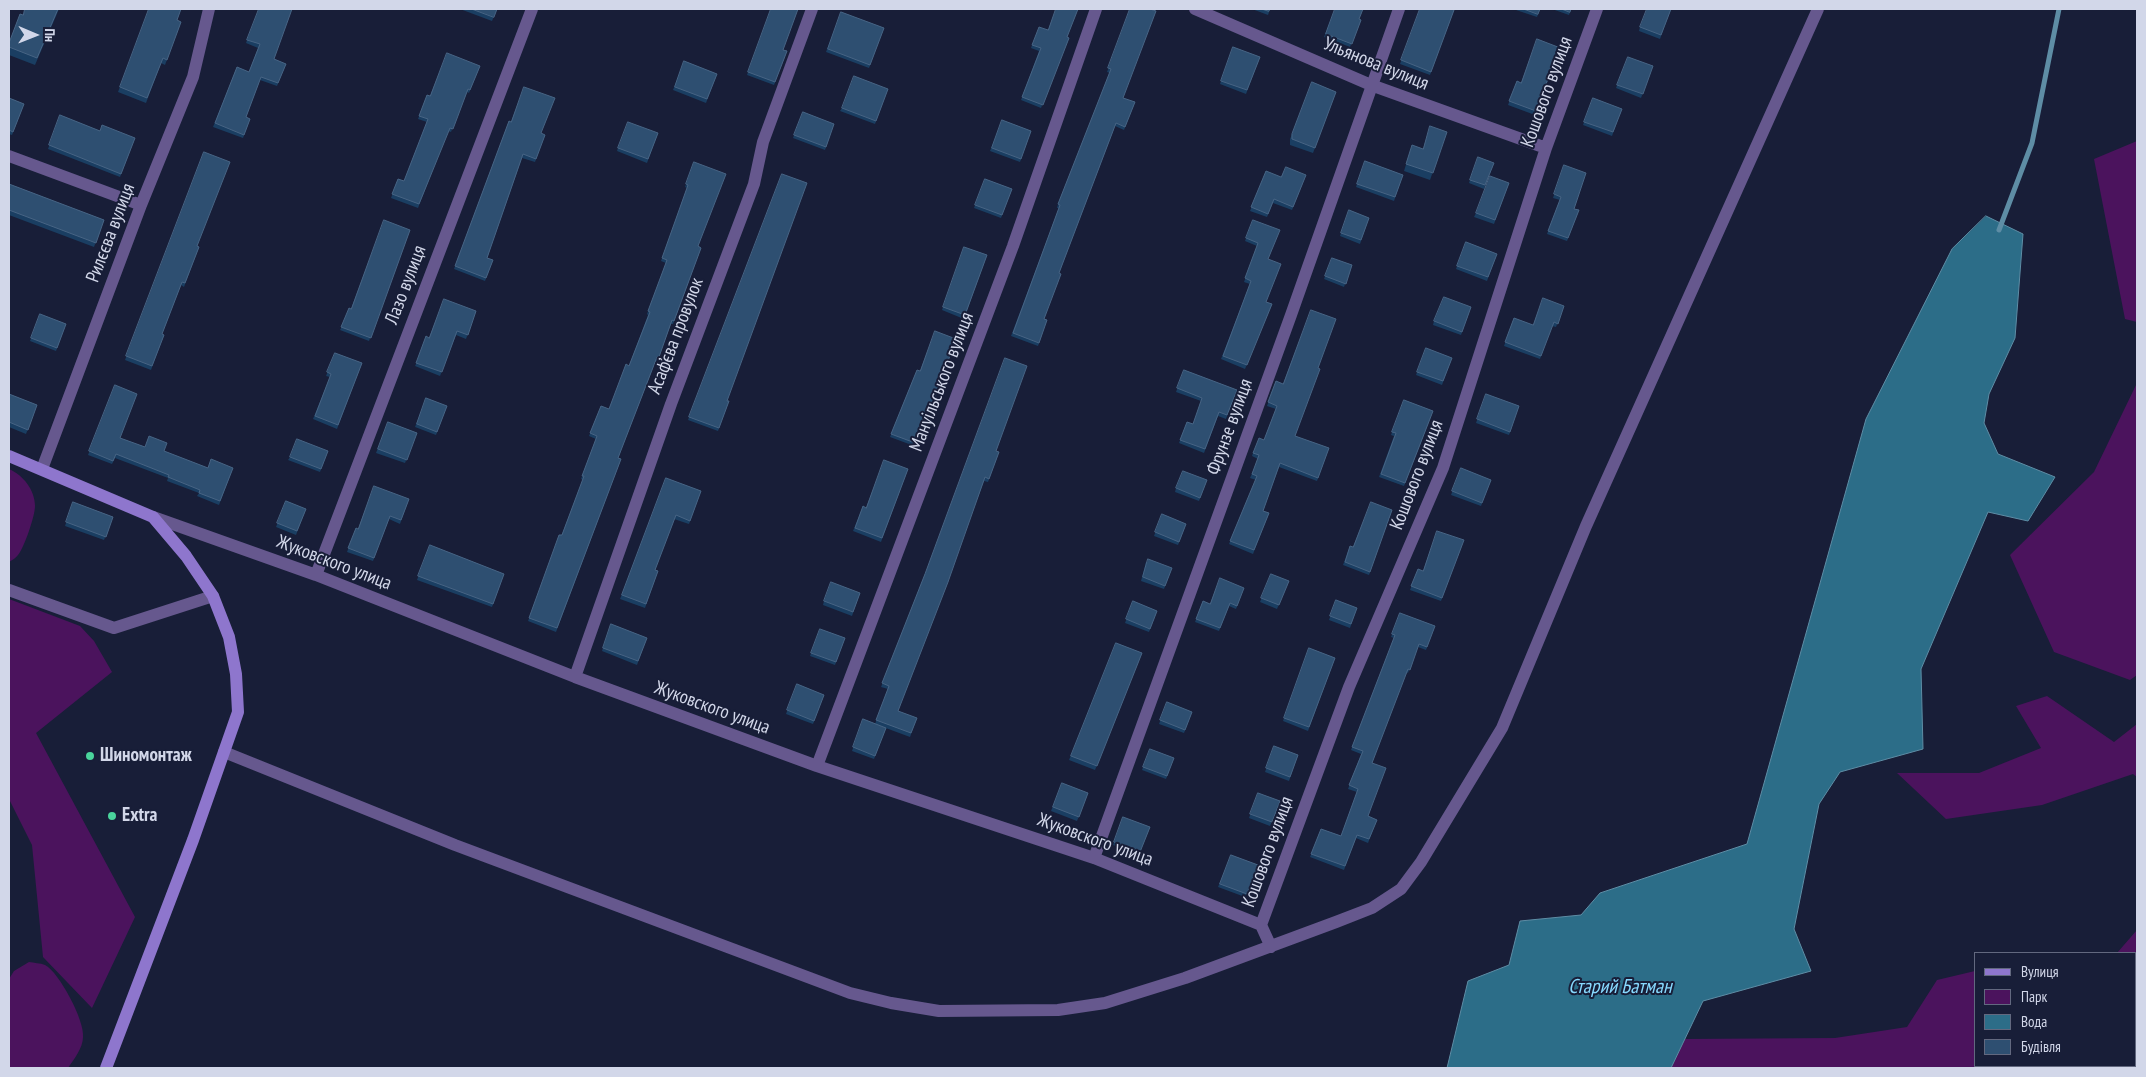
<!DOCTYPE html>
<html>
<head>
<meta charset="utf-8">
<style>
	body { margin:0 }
	#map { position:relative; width:2146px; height:1077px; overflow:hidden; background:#181e38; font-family:"PT Sans Narrow",sans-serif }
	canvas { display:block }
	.frame { position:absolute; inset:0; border:10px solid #d2d7e9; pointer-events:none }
	.legend { position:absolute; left:1974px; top:952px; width:162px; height:115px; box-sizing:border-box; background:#181e38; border:1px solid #62687f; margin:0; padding:6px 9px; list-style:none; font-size:15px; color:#d2d7e9 }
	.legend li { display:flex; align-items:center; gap:10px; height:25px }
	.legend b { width:25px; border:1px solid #62687f }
	.north { position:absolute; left:10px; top:10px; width:50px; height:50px; -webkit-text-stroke:4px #181e38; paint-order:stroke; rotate:91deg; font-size:14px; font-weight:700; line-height:20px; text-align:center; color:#d2d7e9 }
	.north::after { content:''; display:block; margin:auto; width:18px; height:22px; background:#d2d7e9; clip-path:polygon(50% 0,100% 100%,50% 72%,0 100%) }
</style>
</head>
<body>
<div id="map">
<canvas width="2146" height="1077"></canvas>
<div class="frame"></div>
<ul class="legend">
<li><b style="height:6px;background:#8e76cd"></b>Вулиця</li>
<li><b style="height:14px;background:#4b135d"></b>Парк</li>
<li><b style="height:14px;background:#2c6d88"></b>Вода</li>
<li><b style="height:14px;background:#2e4f71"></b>Будівля</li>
</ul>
<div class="north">Пн</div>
</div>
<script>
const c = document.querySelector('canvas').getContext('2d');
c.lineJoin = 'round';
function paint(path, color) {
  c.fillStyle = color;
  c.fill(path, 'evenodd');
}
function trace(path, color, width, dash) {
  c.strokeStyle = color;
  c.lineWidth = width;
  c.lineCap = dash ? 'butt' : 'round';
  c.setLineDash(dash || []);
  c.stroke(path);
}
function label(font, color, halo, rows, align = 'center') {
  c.font = font + ' "PT Sans Narrow",sans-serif';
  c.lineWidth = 4;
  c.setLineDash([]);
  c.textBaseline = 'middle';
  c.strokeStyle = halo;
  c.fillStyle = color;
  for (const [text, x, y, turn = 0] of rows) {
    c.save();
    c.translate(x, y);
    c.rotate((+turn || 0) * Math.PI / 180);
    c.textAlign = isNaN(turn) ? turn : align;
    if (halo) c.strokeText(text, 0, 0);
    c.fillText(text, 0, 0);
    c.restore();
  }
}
const green = new Path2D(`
	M2137 141V322L2125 319 2094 159Z
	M2137 383V675L2130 680 2054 652 2010 555 2094 472Z
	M9 469C23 475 35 490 35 506 35 516 24 548 18 555 16 558 12 560 9 562Z
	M9 599 80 626 94 641 112 672 36 733 135 917 92 1008 43 957 32 845 9 799Z
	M2047 696 2114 742 2137 724V777L2133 774 2042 805 1946 819 1897 773H1979L2041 748 2016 706Z
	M2137 930V1068H1671L1685 1039 1835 1038 1907 1027 1937 980 1975 971V1066H2135V953H2117Z
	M29 962C34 963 40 963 45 965 59 972 85 1021 83 1037 83 1048 74 1059 68 1068H9V979L14 971Z`);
const water = new Path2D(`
	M1986 216 2023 234 2015 338 1989 394 1984 423 1998 454 2055 477 2028 521 1988 512 1921 669 1923 749 1840 772 1819 804 1794 929 1811 971 1703 1001 1671 1068H1447L1468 981 1509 965 1520 921 1581 915 1600 893 1747 844 1866 419 1952 249Z`);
const stream = new Path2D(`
	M1999 230 2032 143 2059 9`);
const street = new Path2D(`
	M1195 9 1371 85 1546 148
	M9 156 141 205
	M42 469 141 205 193 77 209 9
	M153 517 316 575 575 677 817 766 1094 858 1261 925
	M316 575 532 9
	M9 590 114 628 213 596
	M575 677 671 404 754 184 763 142 812 9
	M224 752 455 845 850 993 891 1003 939 1011 1058 1010 1105 1003 1185 978 1336 922 1372 908 1401 889 1421 862 1502 728 1586 526 1818 9
	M817 766 1013 246 1096 9
	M1094 858 1291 315 1399 9
	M1271 947 1261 925 1349 687 1443 468 1546 148 1597 9`);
const secondary = new Path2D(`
	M9 456 153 517 186 556 213 596 229 637 236 674 238 712 193 840 106 1068`);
const wall = new Path2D(`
	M59 9 35 65 9 55V43L23 15Z
	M149 9 181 22 165 65 161 63 146 103 118 92Z
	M259 9 274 59 286 64 277 86 260 80 246 117 250 119 243 138 213 127 237 67 249 72 258 48 246 43Z
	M460 9H497L492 21Z
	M771 9 783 50 787 51 774 85 747 75Z
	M1130 9 1123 98 1135 102 1124 130 1115 126 1059 273 1044 319 1047 320 1038 346 1011 336 1059 208H1057L1058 204 1110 73 1107 72Z
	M1252 9H1270L1268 15Z
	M1335 9 1361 20 1350 47 1324 37Z
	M1420 9 1454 10 1430 75 1400 64Z
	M1513 9H1540L1537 17Z
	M1552 9H1571L1569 15Z
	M1671 9 1660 39 1639 31 1640 27Z
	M841 12 884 28 869 68 826 52Z
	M1067 37 1069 38 1041 108 1021 100 1039 51 1031 48 1032 45Z
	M1233 47 1260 57 1246 94 1220 84Z
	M1563 49 1554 73 1551 72 1535 115 1508 105 1517 81 1521 83Z
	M1628 57 1653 66 1641 98 1616 88Z
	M684 61 717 74 706 103 673 90Z
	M480 66 469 93 467 92 451 132 448 131 418 208 391 198 398 179 404 181 427 122 418 119 427 95 430 96Z
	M1312 82 1336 92 1313 153 1290 145V139Z
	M888 89 875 124 840 111 842 108Z
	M9 98 24 104 12 135 9 134Z
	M1593 98 1622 109 1612 136 1583 125Z
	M803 112 834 124 825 150 793 138Z
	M60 115 100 131 135 138 120 177 48 149Z
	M1002 120 1031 131 1020 162 990 151Z
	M509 121 545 135 535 162 522 158 487 258 493 260 485 281 454 269Z
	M1447 132 1430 180 1404 171 1412 145 1423 149Z
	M658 133 647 163 617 151 618 148Z
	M204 152 197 246 199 247 184 287 181 285 162 334 164 335 151 370 125 360Z
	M1478 157 1494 163 1484 189 1469 183Z
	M1365 161 1403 175 1394 201 1356 187Z
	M694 162 698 246 701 248 673 324H671L657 361 656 360 618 458 621 459 556 632 528 621 583 480 581 479 596 439 589 436 601 406 609 409 629 366 648 315 647 314 666 263 661 261 687 188 685 187Z
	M1564 165 1574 209 1579 210 1567 241 1547 234 1560 200 1553 198Z
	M1266 171 1281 177 1306 175 1292 210 1273 203 1267 217 1250 211Z
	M782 174 727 401H729L718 431 688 420Z
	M985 179 1012 189 1001 218 974 208Z
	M1509 183 1494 224 1474 217 1476 213Z
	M9 184 104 220 94 247 9 215Z
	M1349 210 1369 218 1360 244 1340 236Z
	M1253 220 1268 259 1266 302 1272 304 1245 369 1221 359 1250 284 1244 282 1257 246 1245 241Z
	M410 230 369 341 340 330 351 309Z
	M1466 242 1497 254 1487 281 1456 269Z
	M964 247 987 255 964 319 942 310Z
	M1332 258 1352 265 1344 287 1324 279Z
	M1564 306 1556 327 1552 326 1540 359 1504 346 1514 318 1533 325Z
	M1471 307 1461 335 1433 325 1434 321Z
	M476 311 466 339 456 335 440 376 415 366 429 338Z
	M40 314 66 324 56 351 30 341Z
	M956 339 917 447 890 437 917 370 920 371Z
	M1426 348 1452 358 1442 385 1416 375Z
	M335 353 362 363 337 429 313 419 330 377 326 376Z
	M1318 368 1295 436 1329 448 1317 481 1279 467 1263 511 1269 513 1253 554 1229 544 1256 480 1250 478 1258 459 1252 456 1253 453 1264 440 1276 409 1267 406 1276 381 1283 384Z
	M1184 370 1237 390 1226 419 1218 416 1204 453 1179 443 1187 422 1193 424 1201 401 1176 392Z
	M115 385 120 438 145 447 164 451 208 468H233L219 505 197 496 199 493 167 481 168 478 115 458 112 464 88 455Z
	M9 394 37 405 26 434 9 427Z
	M1486 394 1519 406 1509 435 1476 423Z
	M426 398 447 406 436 435 415 427Z
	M1404 400 1433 411 1404 486 1379 477 1394 436 1391 435Z
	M388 422 417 433 405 463 376 453Z
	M328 451 320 472 288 460 290 457Z
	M998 455 988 482 984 481 898 711 917 718 910 737 875 724 888 689 881 687 925 574Z
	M1461 468 1491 480 1481 506 1451 495Z
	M908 469 881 542 853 531 863 506 866 508Z
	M666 478 701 491 689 524 674 519 655 570 658 571 645 608 620 599Z
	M1207 480 1199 501 1175 492 1176 488Z
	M409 499 400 524 389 519 373 561 347 552 356 528 358 529Z
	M286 501 306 509 296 535 276 527Z
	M73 502 113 517 104 540 65 526Z
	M1392 510 1369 575 1343 565 1350 546 1353 547Z
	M1162 514 1186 524 1178 545 1154 536Z
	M1464 540 1441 601 1410 590 1418 569 1423 571Z
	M430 545 504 574 492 607 417 580Z
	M1146 562 1172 568 1164 589 1141 581Z
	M1271 574 1289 581 1277 609 1260 602Z
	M1244 588 1236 609 1229 606 1219 631 1195 622 1203 601 1210 604Z
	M860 593 852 616 823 605 824 601Z
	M1336 600 1357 608 1350 628 1329 620Z
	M1133 601 1157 611 1149 632 1125 623Z
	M1400 613 1435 626 1426 650 1418 647 1408 673 1406 672 1372 763 1368 816 1377 820 1368 843 1356 838 1344 870 1310 857 1321 829 1341 836 1357 792 1348 789 1361 754 1351 750 1394 638 1391 637Z
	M611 624 647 638 637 665 602 651Z
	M820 629 845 638 835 665 810 656Z
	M1116 643 1142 653 1095 770 1069 760Z
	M1309 648 1335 658 1308 731 1283 721Z
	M797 684 824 695 813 724 786 714Z
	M1167 702 1192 712 1184 733 1159 724Z
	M863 719 886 728 874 759 852 751Z
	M1274 746 1298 755 1289 781 1265 772Z
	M1150 749 1174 758 1166 779 1142 770Z
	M1062 783 1088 793 1077 821 1051 811Z
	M1258 793 1280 801 1270 826 1249 818Z
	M1123 817 1150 827 1139 855 1113 845Z
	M1231 855 1258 865 1245 897 1218 887Z`);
const building = new Path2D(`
	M25 9H58L37 58 9 47V43L20 14 23 15Z
	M149 9H181L177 20 181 22 167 60 163 58 147 98 120 87Z
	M259 9H292L274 59 286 64 278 83 261 77 246 117 250 119 244 135 215 123 237 67 249 72 260 44 247 40Z
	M472 9H497L494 17Z
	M771 9H798L783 50 787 51 775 82 748 72Z
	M1056 9H1078L1067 37 1069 38 1043 105 1022 97 1041 48 1032 45 1039 27 1048 30Z
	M1130 9H1150L1156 11 1123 98 1135 102 1125 127 1116 123 1059 273 1061 274 1044 319 1047 320 1039 343 1013 333 1060 205 1058 204 1111 69 1108 68Z
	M1262 9H1270L1269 11Z
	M1335 9H1363L1359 19 1361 20 1352 44 1326 34Z
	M1420 9H1451L1454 10 1431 72 1401 60Z
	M1524 9H1540L1538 14Z
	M1562 9H1571L1570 12Z
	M1647 9H1671L1661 35 1640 27Z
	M841 12 884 28 870 65 828 49Z
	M1537 39 1563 49 1555 70 1552 68 1536 111 1509 101 1517 81 1521 83Z
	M1233 47 1260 57 1247 90 1221 81Z
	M447 53 480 66 470 90 468 89 453 129 450 128 419 204 392 194 398 179 404 181 428 119 419 116 427 95 430 96Z
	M1628 57 1653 66 1643 94 1617 85Z
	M684 61 717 74 707 99 675 87Z
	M854 76 888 89 876 121 842 108Z
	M1312 82 1336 92 1315 148 1292 139V134Z
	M524 87 555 98 541 133 545 135 536 159 523 154 487 258 493 260 486 278 455 266 509 121 511 122Z
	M9 98 24 104 13 132 9 130Z
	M1593 98 1622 109 1613 132 1584 122Z
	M803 112 834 124 826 147 794 135Z
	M60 115 100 131 102 125 135 138 121 174 49 145Z
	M1002 120 1031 131 1021 159 992 148Z
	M628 122 658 133 648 159 618 148Z
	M1430 126 1447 132 1433 173 1406 164 1412 145 1423 149Z
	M204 152 230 162 197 246 199 247 185 283 182 282 162 334 164 335 152 366 126 356Z
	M1478 157 1494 163 1485 185 1470 180Z
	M1365 161 1403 175 1395 197 1357 184Z
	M694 162 726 174 698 246 701 248 674 321 672 320 659 357H657L618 458 621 459 557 628 529 618 559 535H562L584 476H582L597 436 590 433 601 406 609 409 626 364 629 366 650 312 648 311 667 260 662 258 688 185 686 184Z
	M1564 165 1586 173 1574 209 1579 210 1568 238 1548 231 1561 197 1554 194Z
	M1286 167 1306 175 1293 207 1274 199 1268 214 1251 207 1266 171 1281 177Z
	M782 174 807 183 727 401H729L719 428 689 417Z
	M1490 176 1509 183 1495 220 1476 213Z
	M985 179 1012 189 1002 215 975 205Z
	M9 184 104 220 96 243 9 210Z
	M1349 210 1369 218 1361 240 1341 233Z
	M384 220 410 230 371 338 341 327 349 308 351 309Z
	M1253 220 1280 230 1268 259 1281 264 1266 302 1272 304 1247 365 1223 356 1251 281 1245 278 1258 243 1246 238Z
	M1466 242 1497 254 1488 277 1457 266Z
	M964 247 987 255 965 315 943 307Z
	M1332 258 1352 265 1346 284 1325 276Z
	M1444 297 1471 307 1462 332 1434 321Z
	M1543 298 1564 306 1558 324 1554 322 1541 356 1505 342 1514 318 1533 325Z
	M444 299 476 311 468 335 457 331 442 372 416 363 426 336 429 338Z
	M1311 310 1336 319 1318 368 1320 369 1295 436 1329 448 1318 478 1280 463 1263 511 1269 513 1254 550 1230 541 1257 476 1252 474 1259 455 1253 453 1259 438 1264 440 1277 406 1268 402 1276 381 1283 384Z
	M40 314 66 324 57 348 31 338Z
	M935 331 956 339 918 444 891 434 917 370 920 371Z
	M1426 348 1452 358 1443 381 1417 372Z
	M335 353 362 363 338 425 315 416 331 374 327 372Z
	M1005 358 1027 366 996 451 999 452 989 479 985 477 948 582 898 711 917 718 911 733 876 720 889 686 882 683 925 574Z
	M1184 370 1237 390 1227 415 1219 412 1205 449 1180 440 1187 422 1193 424 1202 398 1177 388Z
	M115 385 137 394 120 438 145 447 149 436 167 443 164 451 208 468 211 459 233 468 220 501 199 493 200 490 168 477 169 475 116 454 113 461 89 451Z
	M9 394 37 405 28 430 9 422Z
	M1486 394 1519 406 1510 432 1477 419Z
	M426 398 447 406 437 432 417 424Z
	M1404 400 1433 411 1405 483 1381 474 1396 433 1392 432Z
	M388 422 417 433 407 460 378 449Z
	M297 439 328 451 321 469 290 457Z
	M884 460 908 469 882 538 855 528 863 506 866 508Z
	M1461 468 1491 480 1482 503 1452 491Z
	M1183 471 1207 480 1200 498 1176 488Z
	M666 478 701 491 690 521 676 515 655 570 658 571 646 604 622 595Z
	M374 486 409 499 401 520 390 516 374 558 348 548 356 528 358 529Z
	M286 501 306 509 297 531 277 523Z
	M73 502 113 517 106 537 66 522Z
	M1371 502 1392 510 1370 572 1345 562 1350 546 1353 547Z
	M1162 514 1186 524 1179 542 1155 532Z
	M1437 531 1464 540 1442 598 1411 586 1418 569 1423 571Z
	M430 545 504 574 493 604 418 576Z
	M1148 559 1172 568 1165 586 1143 577Z
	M1271 574 1289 581 1279 605 1261 598Z
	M1220 578 1244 588 1237 606 1230 603 1220 628 1196 619 1203 601 1210 604Z
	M831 582 860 593 853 612 824 601Z
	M1336 600 1357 608 1351 624 1330 616Z
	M1133 601 1157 611 1150 629 1126 619Z
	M1400 613 1435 626 1427 647 1419 644 1410 670 1408 669 1372 763 1386 768 1368 816 1377 820 1369 839 1357 835 1345 866 1311 854 1321 829 1341 836 1358 789 1349 785 1363 751 1352 747 1395 635 1392 634Z
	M611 624 647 638 638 661 603 648Z
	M820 629 845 638 836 662 811 653Z
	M1116 643 1142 653 1097 766 1071 756Z
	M1309 648 1335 658 1309 727 1284 718Z
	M797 684 824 695 814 721 787 710Z
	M1167 702 1192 712 1185 730 1160 720Z
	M863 719 886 728 875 756 853 747Z
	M1274 746 1298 755 1290 777 1266 768Z
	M1150 749 1174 758 1167 776 1143 767Z
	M1062 783 1088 793 1079 817 1053 807Z
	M1258 793 1280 801 1272 822 1250 814Z
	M1123 817 1150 827 1140 852 1114 842Z
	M1231 855 1258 865 1247 894 1220 884Z`);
const markers = [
	[90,756,5,"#4ad49c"],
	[112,816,5,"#4ad49c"]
];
const streetNames = [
	["Ульянова вулиця",1376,64,22],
	["Кошового вулиця",1547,92,-70],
	["Рилєєва вулиця",111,233,-69],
	["Лазо вулиця",406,285,-69],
	["Асаф’єва провулок",676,336,-69],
	["Мануільського вулиця",942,382,-69],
	["Фрунзе вулиця",1230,427,-70],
	["Кошового вулиця",1417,475,-69],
	["Жуковского улица",334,563,21],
	["Жуковского улица",712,708,20],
	["Жуковского улица",1095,840,20],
	["Кошового вулиця",1268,852,-70]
];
const poiNames = [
	["Шиномонтаж",100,756],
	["Extra",122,816]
];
const waterNames = [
	["Старий Батман",1620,987]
];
paint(green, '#4b135d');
paint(water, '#2c6d88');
trace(water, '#5e8da5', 1);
trace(stream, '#5e8da5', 5);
trace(street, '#66588e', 12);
trace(secondary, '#8e76cd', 12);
paint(wall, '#1a3e62');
paint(building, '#2e4f71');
trace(building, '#476484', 1);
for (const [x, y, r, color] of markers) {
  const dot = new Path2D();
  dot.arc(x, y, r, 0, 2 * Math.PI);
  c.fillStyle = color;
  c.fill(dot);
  trace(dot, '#181e38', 2);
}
label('19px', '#d2d7e9', '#181e38', streetNames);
label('bold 19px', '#d2d7e9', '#181e38', poiNames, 'left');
label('italic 20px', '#87d9fe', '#181e38', waterNames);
</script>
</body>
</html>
